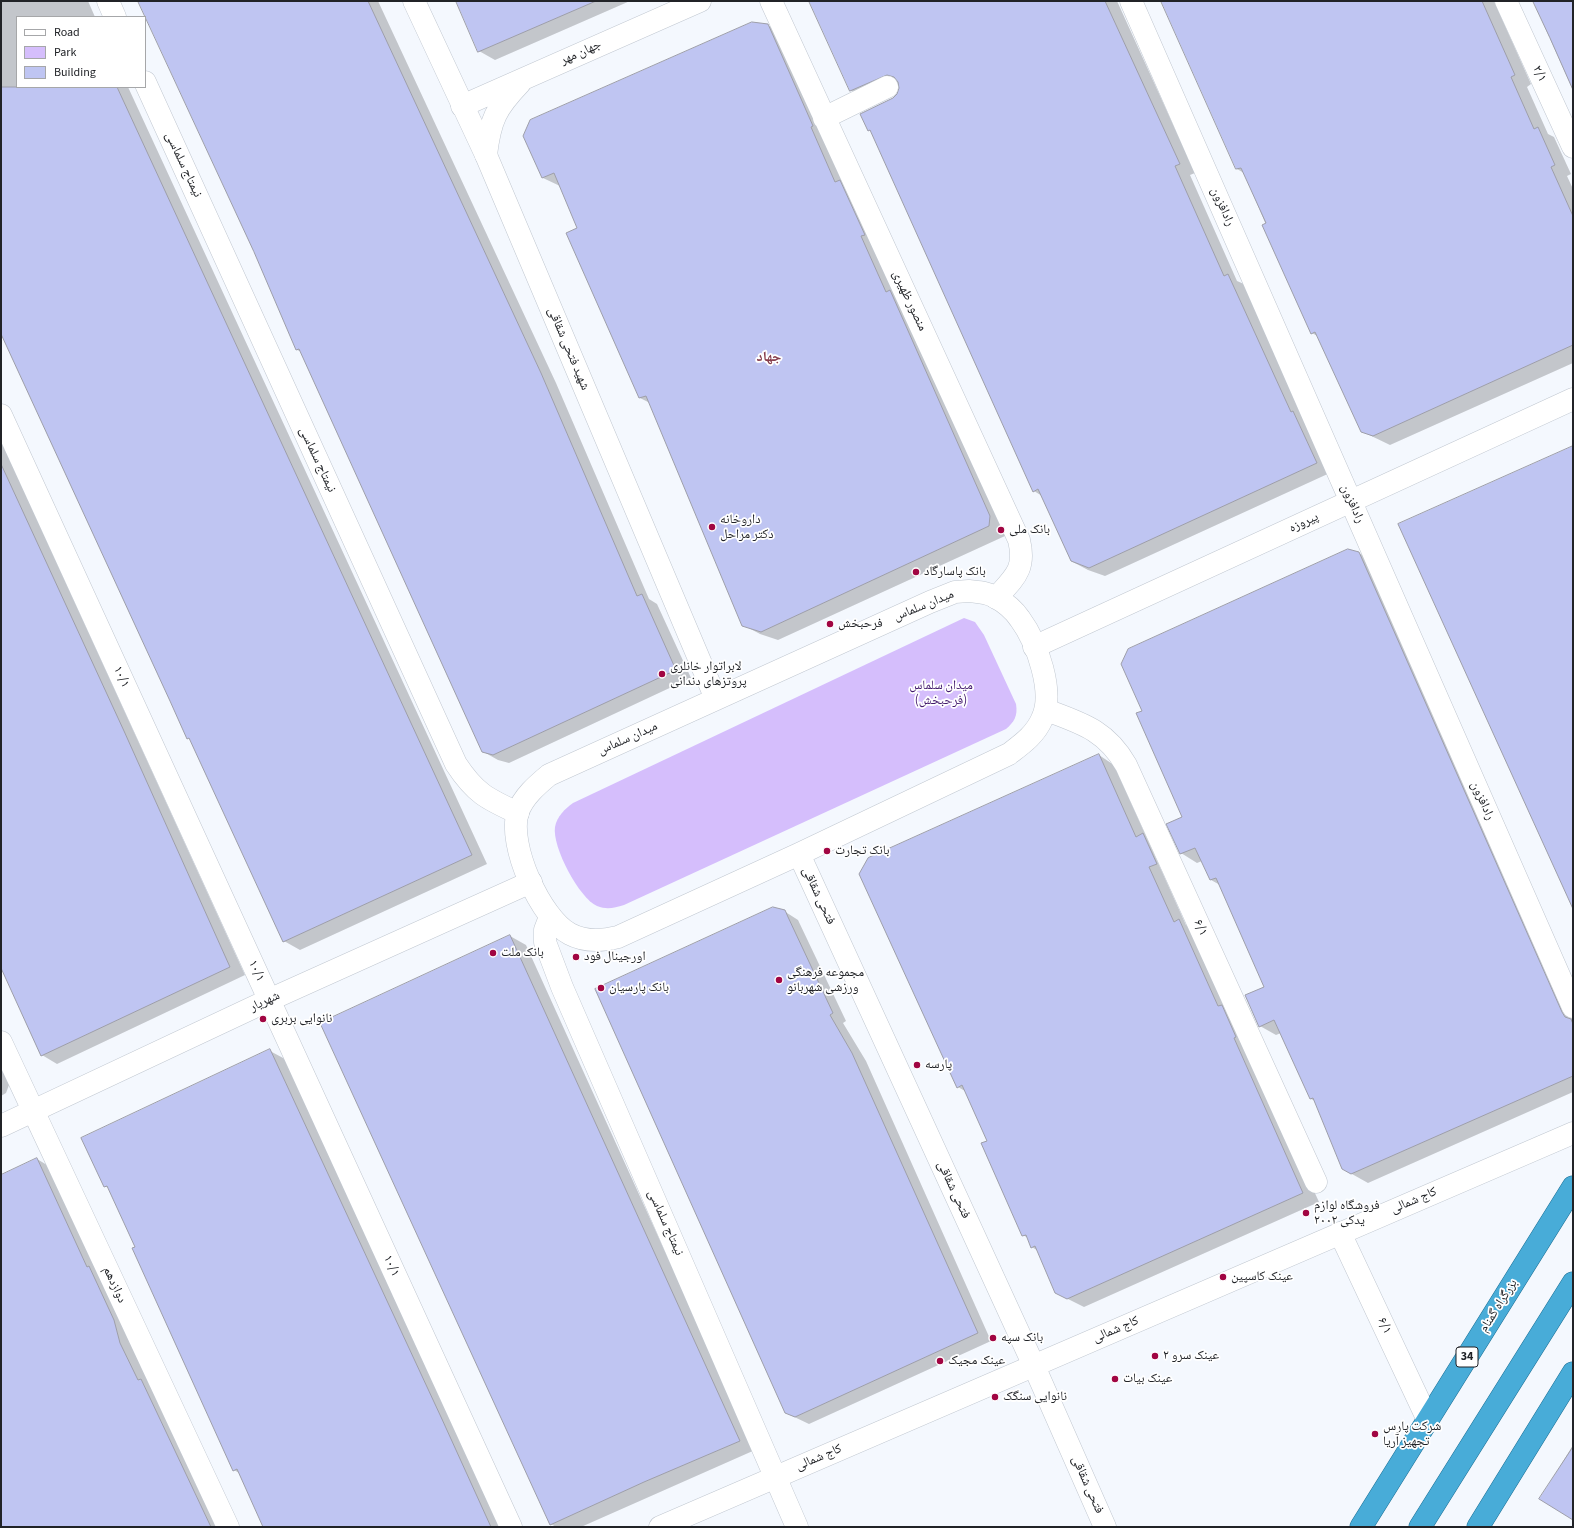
<!DOCTYPE html>
<html>
<head>
<meta charset="utf-8">
<style>
	body { margin:0 }
	#map { position:relative; width:1574px; height:1528px; overflow:hidden; background:#f4f8fe; font-family:"Source Sans 3",sans-serif }
	canvas { display:block }
	.frame { position:absolute; inset:0; border:2px solid #212327; pointer-events:none }
	.legend { position:absolute; left:16px; top:16px; width:130px; height:72px; box-sizing:border-box; background:#fff; border:1px solid #a6a7a9; margin:0; padding:5px 7px; list-style:none; font-size:12px; color:#212327 }
	.legend li { display:flex; align-items:center; gap:8px; height:20px }
	.legend b { width:20px; border:1px solid #a6a7a9 }
</style>
</head>
<body>
<div id="map">
<canvas width="1574" height="1528"></canvas>
<div class="frame"></div>
<ul class="legend">
<li><b style="height:5px;background:#fff"></b>Road</li>
<li><b style="height:11px;background:#d5befc"></b>Park</li>
<li><b style="height:11px;background:#bfc5f2"></b>Building</li>
</ul>
</div>
<script>
const c = document.querySelector('canvas').getContext('2d');
c.lineJoin = 'round';
function paint(path, color) {
  c.fillStyle = color;
  c.fill(path, 'evenodd');
}
function trace(path, color, width, dash) {
  c.strokeStyle = color;
  c.lineWidth = width;
  c.lineCap = dash ? 'butt' : 'round';
  c.setLineDash(dash || []);
  c.stroke(path);
}
function label(font, color, halo, rows, align = 'center') {
  c.font = font + ' "Source Sans 3","Noto Naskh Arabic",sans-serif';
  c.lineWidth = 3.5;
  c.setLineDash([]);
  c.textBaseline = 'middle';
  c.strokeStyle = halo;
  c.fillStyle = color;
  for (const [text, x, y, turn = 0] of rows) {
    c.save();
    c.translate(x, y);
    c.rotate((+turn || 0) * Math.PI / 180);
    c.textAlign = isNaN(turn) ? turn : align;
    if (halo) c.strokeText(text, 0, 0);
    c.fillText(text, 0, 0);
    c.restore();
  }
}
const green = new Path2D(`
	M964 618 975 622 984 635 1016 704C1018 716 1014 722 1006 729L624 905C614 908 607 910 597 906 579 898 552 847 555 827 557 816 565 809 573 803Z`);
const shadow = new Path2D(`
	M1 1H88L95 17H17V87H128L487 864 300 950 284 941 190 739 188 738 1 329Z
	M139 1H378L556 383 649 599 657 604 691 678 509 763 498 760 482 751 302 352 297 350 254 251Z
	M456 1H630L495 60 479 51Z
	M810 1H1117L1195 173 1190 175 1237 281 1244 284 1332 472 1105 576 1088 570 1071 561 1042 496 1034 491 872 132 869 130 898 95 900 85 867 100 851 90Z
	M1162 1H1494L1531 84 1527 87 1548 134 1554 137 1571 174 1567 176 1573 189V363L1390 445 1361 431 1319 337 1312 333 1244 173 1237 169Z
	M1533 1H1573V90Z
	M767 25 784 34 1006 526 1005 536 778 640 760 634 743 625 650 403 640 398 578 229 560 186 543 178Z
	M1 441 245 975 57 1064 42 1055 1 965Z
	M1359 553 1376 563 1573 1012V1092L1368 1183 1343 1169 1315 1101 1311 1099 1281 1033 1276 1035 1260 1026 1266 987 1220 885 1211 880 1202 861 1197 863 1181 853 1183 818 1143 711Z
	M1099 755 1114 765 1186 925 1195 930 1319 1202 1084 1307 1056 1293 1038 1251 1032 1247 1028 1238 1023 1235 988 1142 965 1091 958 1087Z
	M784 911 798 920 846 1021 843 1023 866 1061 991 1341 809 1424 786 1413Z
	M510 936 526 945 755 1450 581 1527H556L551 1524Z
	M270 1051 285 1059 501 1527H264L239 1473 234 1470 110 1189 105 1186Z
	M1 1054 12 1077 6 1093 1 1096Z
	M37 1159 52 1168 221 1527H1V1176Z
	M1573 1445V1519L1540 1499Z`);
const building = new Path2D(`
	M138 1H368L541 373 637 596 642 594 676 670 493 755 482 752 299 349 296 350 254 252Z
	M456 1H596L478 52Z
	M809 1H1105L1180 164 1175 166 1224 276 1228 274 1291 412 1293 411 1317 463 1089 568 1071 561 1038 489 1033 492 870 130 868 131 860 114 893 98 897 94 899 88 898 82 894 77 887 75 850 91Z
	M1161 1H1482L1515 75 1511 77 1534 129 1538 127 1555 165 1551 167 1573 216V345L1373 436 1361 432 1315 332 1311 334 1262 225 1266 223 1241 168 1236 169Z
	M1533 1H1573V90L1550 38Z
	M752 22 768 24 813 126 811 127 835 182 840 180 865 235 861 236 886 292 890 290 990 516 989 526 761 632 742 626 646 396 639 398 566 233 577 228 554 173 542 178 523 136 530 120Z
	M1 87H117L472 855 283 942 189 738 187 739 170 701 1 334Z
	M1573 446V909L1398 524Z
	M1 464 124 731 230 967 41 1056 1 968Z
	M1348 549 1359 552 1562 1012 1565 1017 1571 1019 1573 1024V1076L1351 1174 1342 1169 1313 1098 1310 1099 1274 1020 1259 1027 1245 995 1264 987 1216 878 1210 880 1195 848 1180 854 1166 824 1182 817 1136 713 1142 711 1121 664 1128 649Z
	M1099 754 1136 837 1143 833 1157 864 1149 867 1174 922 1179 919 1218 1006 1222 1005 1236 1037 1234 1038 1303 1193 1067 1299 1055 1293 1035 1246 1031 1248 1026 1235 1022 1236 981 1143 987 1141 962 1085 957 1088 859 874 868 858Z
	M773 907 785 910 788 917 833 1013 830 1015 852 1053 978 1333 795 1417 785 1413 595 989Z
	M510 935 740 1441 644 1482 550 1525 320 1023Z
	M270 1049 441 1417 491 1527H263L237 1469 233 1471 132 1248 135 1247 107 1186 104 1187 81 1138Z
	M37 1158 87 1267 89 1266 114 1320 120 1343 138 1380 141 1379 211 1527H1V1175Z
	M1573 1447V1520L1539 1499Z`);
const minor = new Path2D(`
	M108 1 115 17
	M771 1 1019 540C1026 569 1015 577 996 598
	M1131 1 1573 1007
	M1506 1 1573 147
	M145 82 456 764C475 793 487 799 518 813
	M462 106 700 1
	M824 118 887 87
	M486 155C490 120 496 108 520 83
	M1 415 511 1527
	M1034 647 1573 399
	M1046 710C1081 723 1106 730 1126 765L1316 1182
	M550 917 545 930V942L562 987 797 1527
	M1 1042 228 1527
	M1340 1233 1428 1420`);
const tertiary = new Path2D(`
	M1 1126 269 1000 531 882
	M660 1527 1573 1133`);
const secondary = new Path2D(`
	M414 1 486 155 716 699
	M969 591C978 592 987 592 995 597 1004 602 1014 610 1020 619 1037 642 1055 693 1042 719 1035 735 1022 744 1009 754L799 854 618 937C602 941 585 942 570 934 541 919 507 844 518 812 523 797 537 785 549 775L930 602 955 592Z
	M799 854 1034 1366 1105 1527`);
const trunk = new Path2D(`
	M1361 1527 1573 1187
	M1420 1527 1573 1283
	M1478 1527 1573 1373`);
const markers = [
	[712,527,4,"#a10542"],
	[1001,530,4,"#a10542"],
	[916,572,4,"#a10542"],
	[830,624,4,"#a10542"],
	[662,674,4,"#a10542"],
	[827,851,4,"#a10542"],
	[493,953,4,"#a10542"],
	[576,957,4,"#a10542"],
	[779,980,4,"#a10542"],
	[601,988,4,"#a10542"],
	[263,1019,4,"#a10542"],
	[917,1065,4,"#a10542"],
	[1306,1213,4,"#a10542"],
	[1223,1277,4,"#a10542"],
	[993,1338,4,"#a10542"],
	[1155,1356,4,"#a10542"],
	[940,1361,4,"#a10542"],
	[1115,1379,4,"#a10542"],
	[995,1397,4,"#a10542"],
	[1375,1434,4,"#a10542"]
];
const shields = [
	[1467,1357,22]
];
const shieldNames = [
	["34",1467,1357]
];
const streetNames = [
	["جهان مهر",581,53,-24],
	["۲/۱",1539,74,65],
	["نیمتاج سلماسی",183,165,65],
	["رادافزون",1222,207,66],
	["منصور ظهیری",909,301,65],
	["شهید فتحی شقاقی",568,349,67],
	["نیمتاج سلماسی",317,460,65],
	["رادافزون",1352,504,66],
	["پیروزه",1304,523,-25],
	["میدان سلماس",924,606,-22],
	["۱۰/۱",121,677,65],
	["میدان سلماس",628,739,-24],
	["رادافزون",1482,801,66],
	["فتحی شقاقی",818,896,65],
	["۶/۱",1200,928,65],
	["۱۰/۱",256,971,65],
	["شهریار",265,1002,-25],
	["فتحی شقاقی",953,1190,65],
	["کاج شمالی",1414,1201,-23],
	["نیمتاج سلماسی",665,1223,66],
	["۱۰/۱",391,1266,65],
	["دوازدهم",114,1285,65],
	["بزرگراه گمنام",1499,1306,-58],
	["۶/۱",1384,1326,65],
	["کاج شمالی",1116,1330,-23],
	["کاج شمالی",819,1458,-23],
	["فتحی شقاقی",1087,1485,66]
];
const poiNames = [
	["داروخانه",720,520],
	["دکتر مراحل",720,535],
	["بانک ملی",1009,530],
	["بانک پاسارگاد",924,572],
	["فرحبخش",838,624],
	["لابراتوار خانلری",670,667],
	["پروتزهای دندانی",670,682],
	["بانک تجارت",835,851],
	["بانک ملت",501,953],
	["اورجینال فود",584,957],
	["مجموعه فرهنگی",787,973],
	["ورزشی شهربانو",787,988],
	["بانک پارسیان",609,988],
	["نانوایی بربری",271,1019],
	["پارسه",925,1065],
	["فروشگاه لوازم",1314,1206],
	["یدکی ۲۰۰۲",1314,1221],
	["عینک کاسپین",1231,1277],
	["بانک سپه",1001,1338],
	["عینک سرو ۲",1163,1356],
	["عینک مجیک",948,1361],
	["عینک بیات",1123,1379],
	["نانوایی سنگک",1003,1397],
	["شرکت پارس",1383,1427],
	["تجهیز آریا",1383,1442]
];
const parkNames = [
	["میدان سلماس",941,686],
	["(فرحبخش)",941,701]
];
const neighbourhoodNames = [
	["جهاد",769,358]
];
paint(green, '#d5befc');
paint(shadow, '#0003');
paint(building, '#bfc5f2');
trace(building, '#9d9ea9', 1);
trace(minor, '#c0c7d0', 23);
trace(tertiary, '#c0c7d0', 23);
trace(secondary, '#c0c7d0', 23);
trace(trunk, '#1c6f94', 23);
trace(minor, '#fff', 22);
trace(tertiary, '#fff', 22);
trace(secondary, '#fff', 22);
trace(trunk, '#48acd8', 22);
for (const [x, y, r, color] of markers) {
  const dot = new Path2D();
  dot.arc(x, y, r, 0, 2 * Math.PI);
  c.fillStyle = color;
  c.fill(dot);
  trace(dot, '#fff', 1.5);
}
for (const [x, y, w] of shields) {
  const box = new Path2D();
  box.roundRect(x - w / 2, y - 10, w, 20, 3);
  c.fillStyle = '#fff';
  c.fill(box);
  trace(box, '#212327', 1);
}
label('bold 12px', '#212327', null, shieldNames);
label('13px', '#212327', '#fff', streetNames);
label('13px', '#212327', '#fff', poiNames, 'left');
label('13px', '#42196c', '#fff', parkNames);
label('bold 14px', '#863d4c', '#fff', neighbourhoodNames);
</script>
</body>
</html>
